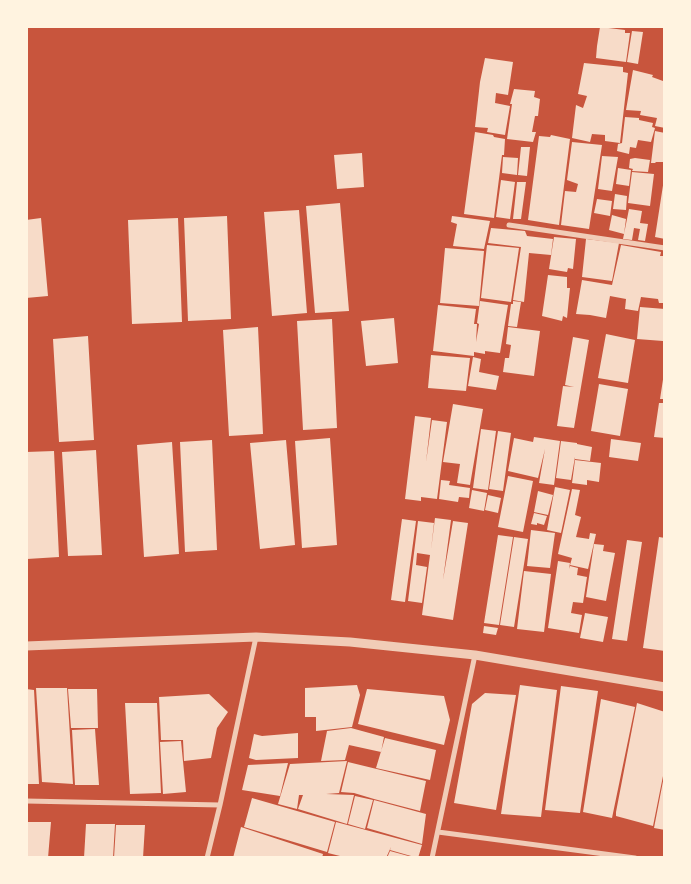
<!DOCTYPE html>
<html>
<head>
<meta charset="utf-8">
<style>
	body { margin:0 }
	#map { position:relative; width:691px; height:884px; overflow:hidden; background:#c8553d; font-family:"Golos Text",sans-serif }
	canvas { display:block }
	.frame { position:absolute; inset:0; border:28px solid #fff3e0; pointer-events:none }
</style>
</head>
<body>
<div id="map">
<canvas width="691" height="884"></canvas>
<div class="frame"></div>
</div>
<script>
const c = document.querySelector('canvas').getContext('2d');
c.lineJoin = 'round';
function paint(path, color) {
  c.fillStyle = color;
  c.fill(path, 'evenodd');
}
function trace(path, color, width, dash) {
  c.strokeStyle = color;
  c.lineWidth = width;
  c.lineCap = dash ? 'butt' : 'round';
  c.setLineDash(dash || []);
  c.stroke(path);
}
const building = new Path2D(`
	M600 27 625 30V33H630L626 62 596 58 597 46Z
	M632 31 643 32 638 64 627 62Z
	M485 58 513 62 508 95 496 93 495 103 510 106 505 135 487 132 488 128 475 127 480 82Z
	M584 63 623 67V72L628 73 620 143 605 141V135L592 134 590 142 572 138 576 105 583 108 587 96 578 94Z
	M633 70 653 75 652 77 663 81 665 78V128L655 126 657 118 640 115 641 111 626 110Z
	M514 89 535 91 534 97 540 99 538 116H535L532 132H536L533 142 507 139 512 104H510Z
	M625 117 639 118V120L653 123 652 127 655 128 651 142 638 140 636 148 630 147 629 154 617 151 618 144 622 143Z
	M655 131 665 133 663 162H656L655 163H651Z
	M475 132 493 135 494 137 505 139 504 155H502L494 218 464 214Z
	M551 135 570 139 559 225 528 220 539 136 550 137Z
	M572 142 602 145 589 229 561 225 565 191 576 192 578 184 567 180Z
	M521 147H530L527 176 518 175Z
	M362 153 364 187 337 189 334 155Z
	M602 156 618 157 612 191 598 189Z
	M503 157 518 158 517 175 502 173Z
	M635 158 650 160 648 172 632 171 633 169 629 168 630 159Z
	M618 168 631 170 629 186 616 184Z
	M632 172 654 174 650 206 628 203Z
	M664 179H665V239L655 237Z
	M501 180 515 182 510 219 496 217Z
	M517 182H526L521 219H513Z
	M615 194 627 196 626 210 613 209Z
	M597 199 612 201 610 216 594 213Z
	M340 203 349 311 315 313 306 206Z
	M629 209 642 211 640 223 648 224 645 241 638 240 640 229 634 228 632 240 623 239Z
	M299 210 307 313 272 316 264 212Z
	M612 215 626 219 624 234 609 230Z
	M227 216 231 319 188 321 184 218Z
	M452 216 490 221 484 249 453 246 457 224 451 222Z
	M41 218 48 296 26 298V220Z
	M178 218 182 322 132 324 128 220Z
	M491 228 525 231 527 236 553 239 551 255 529 253 524 302 513 300 521 247 488 243Z
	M554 237 576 239 573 269 568 268 567 272 549 269Z
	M586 239 619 243 612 281 582 277Z
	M487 245 519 248 511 302 481 298Z
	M621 245 661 252 660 256H665V303H659L658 299 641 297 638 311 625 309 626 299 610 296 606 318 590 315 576 314 582 280 612 285Z
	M445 248 484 251 479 306 440 303Z
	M548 275 567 277V288H570L567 318 563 316 562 321 542 316Z
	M480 301 508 305 500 353 485 351V354L474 352V356L433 351 438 305 476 309 474 324H477L476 342 479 324 477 323Z
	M513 301 521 302 517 327 508 326 511 304H513Z
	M640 307 665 309V322L663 341 637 339Z
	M394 318 398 363 366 366 361 321Z
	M332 319 337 428 303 430 297 321Z
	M258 327 263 434 229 436 223 330Z
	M508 327 540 331 534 376 503 372 505 358H509L511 345 506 344Z
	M606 334 635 340 628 383 598 378Z
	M88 336 94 440 59 442 53 339Z
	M573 337 589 340 574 428 557 426 563 386 574 387 565 385Z
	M431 355 470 358 466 391 428 388Z
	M473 357 481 359 479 372 499 376 496 390 468 386Z
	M664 373H665V399H660Z
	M599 384 628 389 620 436 591 431Z
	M659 403H665V438L654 437Z
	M453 404 483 409 470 485 457 483 460 464 443 462Z
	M415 416 431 418 426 462 432 420 447 422 437 499 421 497V501L405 499Z
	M481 429 496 431 488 490 473 488Z
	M498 431 511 433 503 491 489 489Z
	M534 437 560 441 554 485 539 483 545 449 538 478 508 471 514 438 533 442Z
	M330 438 337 545 302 548 295 441Z
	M611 439 641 443 638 461 609 457Z
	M212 440 217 550 185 552 180 442Z
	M286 440 295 545 260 549 250 443Z
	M561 441 577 443V444L592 447 590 461 575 459V457L571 480 556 478Z
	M172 442 179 554 144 557 137 445Z
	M96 450 102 555 68 556 62 452Z
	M54 451 59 557 27 559 26 452Z
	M575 460 601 463 599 482 587 480V485L572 483Z
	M508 476 533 481 523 532 498 527Z
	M441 480 450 481 449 485 470 488 469 498 459 497 458 502 439 499Z
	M555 487 570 490 561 533 547 530Z
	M572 489 580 490 575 515 581 517 576 537 589 539 590 533 596 534 588 569 570 565 572 558 558 554Z
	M472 490 487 493 484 511 469 508Z
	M538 491 553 495 548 515 534 512Z
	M488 495 501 498 498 513 485 510Z
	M534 513 547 516 544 525 537 523V525L531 524Z
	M435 518 451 520 443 580 453 521 468 523 453 620 422 615 430 555 417 553 416 565 427 567 422 603 408 601 418 521 434 523 431 550Z
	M402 519 416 521 405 602 391 600Z
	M531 530 555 533 550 568 527 566Z
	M498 535 513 537 499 625 484 623Z
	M514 537 528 539 514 627 500 625Z
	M659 537 665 538V651L643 648Z
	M627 540 642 542 627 641 612 639Z
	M594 544 604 545 603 551 615 553 606 601 586 597Z
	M558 561 570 563 569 569 570 566 578 568 577 575 587 577 583 603 573 602 571 613 582 615 579 633 548 628Z
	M524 571 551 574 544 632 517 629Z
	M585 613 608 617 603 642 580 638Z
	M484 626 498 628 496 635 483 633Z
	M357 685 360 695 352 727 316 731V717H305V688Z
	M520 685 557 690 541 817 501 814Z
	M561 686 598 691 580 813 545 810Z
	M36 688H67L73 784 42 782Z
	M26 689 34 690 39 784H26Z
	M68 689H97L98 728H71Z
	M367 689 444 696 450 720 444 745 358 724Z
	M485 693 516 695 496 810 454 803 472 704Z
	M209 694 228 712 217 728 211 758 184 761 183 740H161L159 697Z
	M601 699 635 707 612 818 583 812Z
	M125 703H157L161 793 130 794Z
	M637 703 665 712V766L653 826 616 816V812Z
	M351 728 384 737 381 752 349 745 345 760 321 761 327 731Z
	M95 729 99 785H75L72 730Z
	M298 733V758L256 760 249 758 254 734 262 736Z
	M385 738 436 750 430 780 376 768Z
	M181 741 186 792 163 794 160 742Z
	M347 761 339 793 326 794 354 795 347 824 298 809 303 795H299L297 809 278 804 290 764Z
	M348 762 426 781 420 811 374 799V797V799L354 793 341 792Z
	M288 763 280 796 242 790 248 765Z
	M664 776H665V830L654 828Z
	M355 796 373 800 365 829 348 824Z
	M252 798 335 822 327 852 244 827Z
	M374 800 426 814 422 844 367 828Z
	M26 822H51L48 858H26Z
	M336 822 422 845 418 858 390 850 391 847 386 858H348L328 853Z
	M86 824H115L113 858H84Z
	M116 825H145L143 858H114Z
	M241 827 323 854 322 858H233Z
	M390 851 412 857V858H387Z`);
const minor = new Path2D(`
	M509 225 665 248
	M26 801 220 805
	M438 832 635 858
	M207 858 220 805 256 637
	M432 858 475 655`);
const tertiary = new Path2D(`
	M26 646 256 637 350 642 475 655 665 687`);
paint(building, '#f7dbc8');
trace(minor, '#f1ccb7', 5);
trace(tertiary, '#f1ccb7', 9);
</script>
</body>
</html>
